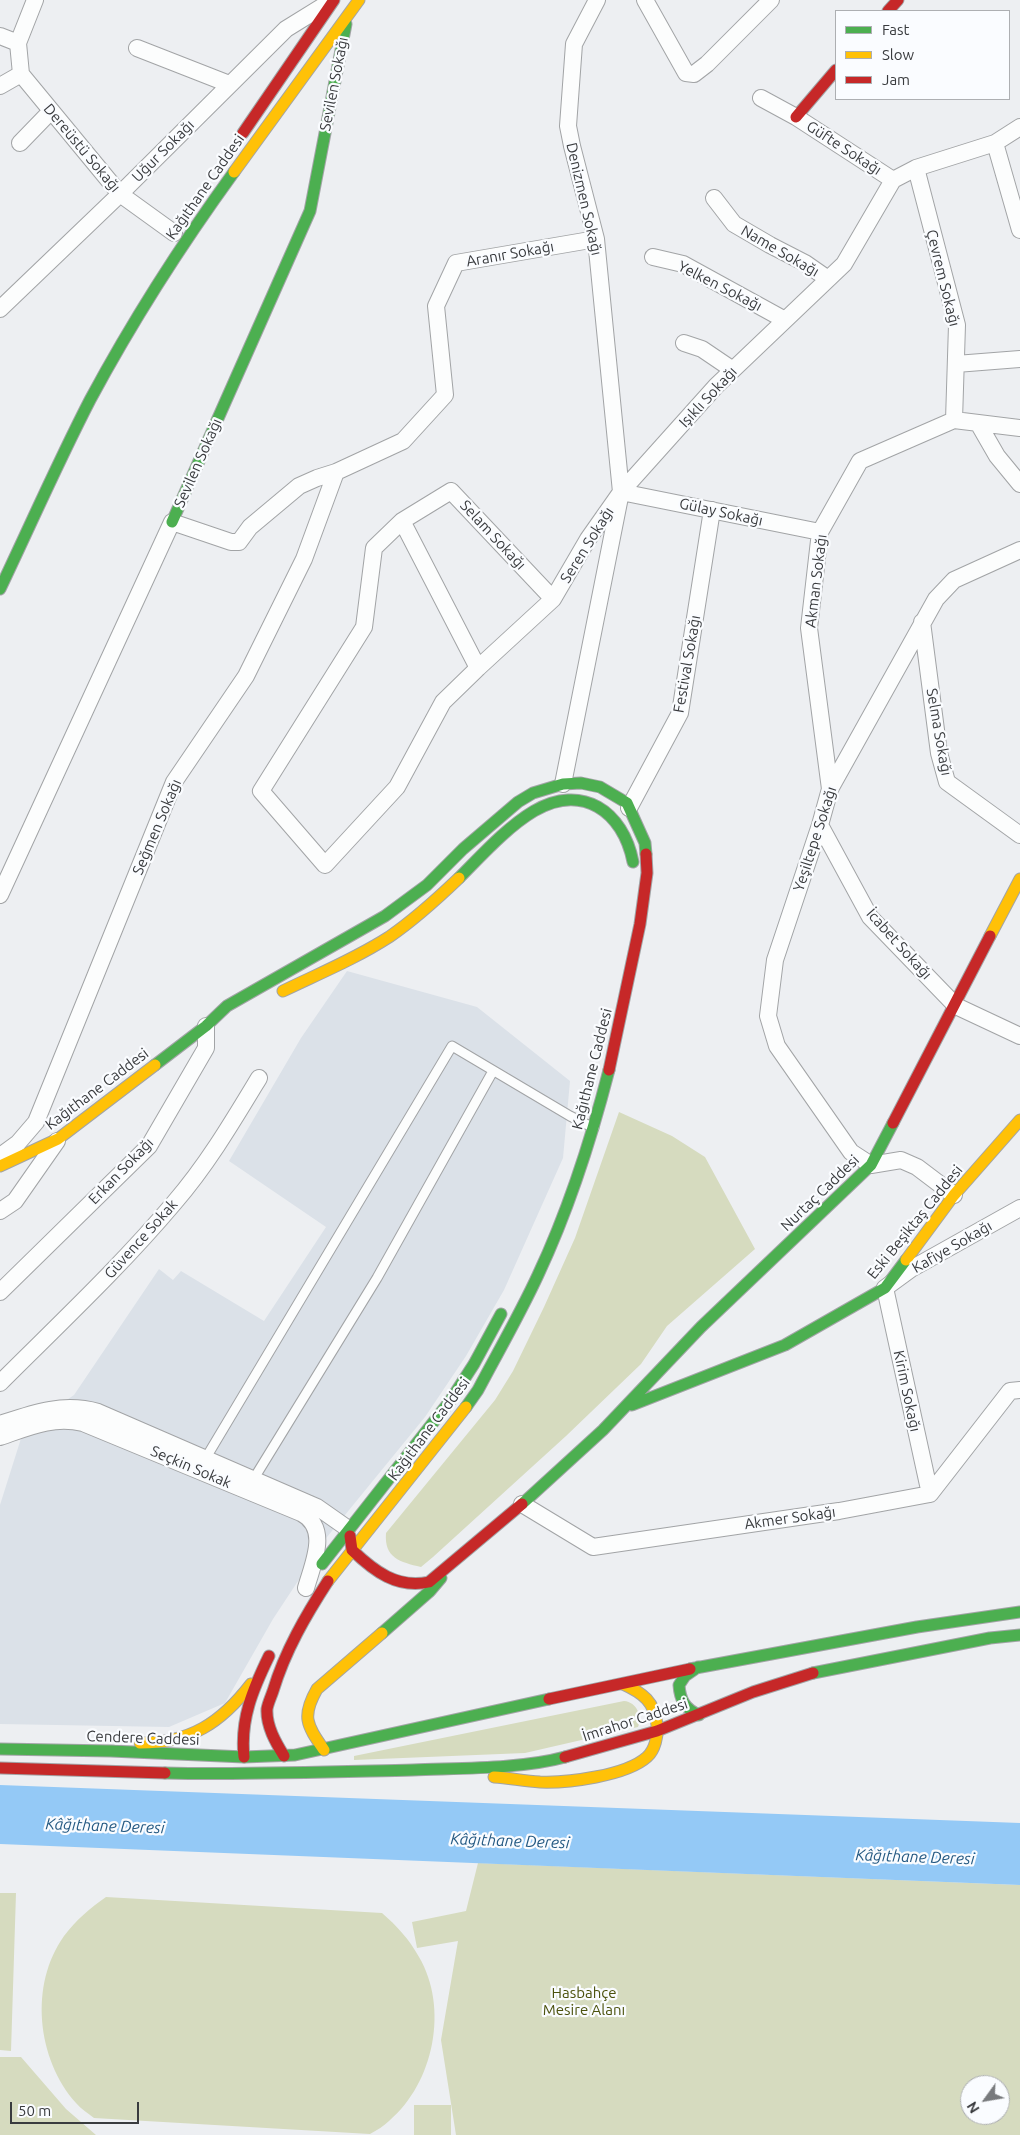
<!DOCTYPE html>
<html>
<head>
<meta charset="utf-8">
<style>
	body { margin:0 }
	#map { position:relative; width:1020px; height:2135px; overflow:hidden; background:#edeff2; font-family:Ubuntu,sans-serif }
	canvas { display:block }
	.legend { position:absolute; left:835px; top:10px; width:175px; height:90px; box-sizing:border-box; background:#fafcff; border:1px solid #adafb2; margin:0; padding:6px 9px; list-style:none; font-size:15px; color:#393b3e }
	.legend li { display:flex; align-items:center; gap:10px; height:25px }
	.legend b { width:25px; border:1px solid #adafb2 }
	.north { position:absolute; left:960px; top:2075px; width:50px; height:50px; box-sizing:border-box; background:#fafcff; border:1px solid #adafb2; border-radius:50%; rotate:238deg; font-size:14px; font-weight:700; line-height:20px; text-align:center; color:#393b3e }
	.north::after { content:''; display:block; margin:auto; width:18px; height:22px; background:#787a7d; clip-path:polygon(50% 0,100% 100%,50% 72%,0 100%) }
	.scale { position:absolute; left:10px; top:2102px; width:129px; height:22px; box-sizing:border-box; border:2px solid #393b3e; border-top:0; padding-left:6px; font-size:15px; line-height:18px; white-space:nowrap; color:#393b3e; -webkit-text-stroke:4px #fafcff; paint-order:stroke }
</style>
</head>
<body>
<div id="map">
<canvas width="1020" height="2135"></canvas>
<ul class="legend">
<li><b style="height:6px;background:#4caf50"></b>Fast</li>
<li><b style="height:6px;background:#ffc107"></b>Slow</li>
<li><b style="height:6px;background:#c62828"></b>Jam</li>
</ul>
<div class="north">N</div>
<div class="scale">50 m</div>
</div>
<script>
const c = document.querySelector('canvas').getContext('2d');
c.lineJoin = 'round';
function paint(path, color) {
  c.fillStyle = color;
  c.fill(path, 'evenodd');
}
function trace(path, color, width, dash) {
  c.strokeStyle = color;
  c.lineWidth = width;
  c.lineCap = dash ? 'butt' : 'round';
  c.setLineDash(dash || []);
  c.stroke(path);
}
function label(font, color, halo, rows, align = 'center') {
  c.font = font + ' Ubuntu,sans-serif';
  c.lineWidth = 4.5;
  c.setLineDash([]);
  c.textBaseline = 'middle';
  c.strokeStyle = halo;
  c.fillStyle = color;
  for (const [text, x, y, turn = 0] of rows) {
    c.save();
    c.translate(x, y);
    c.rotate((+turn || 0) * Math.PI / 180);
    c.textAlign = isNaN(turn) ? turn : align;
    if (halo) c.strokeText(text, 0, 0);
    c.fillText(text, 0, 0);
    c.restore();
  }
}
const built = new Path2D(`
	M347 971 477 1007 570 1081 563 1158 504 1290 466 1356 425 1417 327 1537 273 1619 225 1703 169 1727 0 1724V1505L24 1429 74 1395 159 1269 173 1280 181 1271 264 1321 326 1227 229 1161 301 1038Z`);
const green = new Path2D(`
	M619 1112 672 1136 705 1157 755 1249 667 1326 641 1364 566 1436 433 1557 421 1567C400 1562 384 1558 386 1533L495 1400 513 1371 544 1307 575 1238Z
	M624 1701C637 1702 643 1717 638 1727L525 1753 354 1760V1756Z
	M478 1863 1020 1885V2135H456L441 2040 458 1941 417 1948 412 1922 466 1911ZM970 2085H1000V2115H970Z
	M0 1893H16L11 2051 0 2050Z
	M106 1897 382 1913C397 1926 409 1939 419 1957 449 2008 434 2083 389 2121 384 2126 377 2130 370 2134L94 2118C88 2113 81 2109 76 2103 37 2059 29 1985 64 1936 76 1920 90 1908 106 1897Z
	M0 2057H21L66 2109 96 2135H0Z
	M414 2105H451V2135H414Z`);
const water = new Path2D(`
	M0 1785 1020 1823V1885L0 1844Z`);
const lane = new Path2D(`
	M204 1461 452 1046 570 1116 594 1128
	M253 1480 377 1278 493 1071`);
const street = new Path2D(`
	M645 0 686 73 694 74 707 64 771 0
	M0 36 18 43
	M137 48 229 84
	M21 74 120 194 174 233
	M21 74 18 43 35 0
	M0 86 21 74
	M761 98 796 117 893 180
	M20 143 51 111
	M995 143 1020 230
	M916 168 957 325 954 420
	M714 198 734 224 770 245 805 263 828 279
	M653 257 683 264 785 320
	M0 309 120 194 286 29 328 3
	M684 343 702 349 733 370
	M956 364 1020 359
	M978 423 997 456 1020 484
	M621 492 820 532
	M402 521 478 668 553 599 588 539 621 492 716 386 844 264 893 180 916 168 995 143 1020 127
	M922 622 939 753 947 782 1020 835
	M478 668 443 702 397 787 325 865 261 791 364 627 374 548 402 521 451 491 553 599
	M563 784 621 492 596 239 572 146 568 126 574 44 597 0
	M830 789 809 628 820 532 860 461 954 420 1020 428
	M629 808 680 713 712 510
	M820 825 870 917 956 1006 1020 1036
	M0 895 172 522 231 542H239L250 527 299 486 317 478 336 472 403 441 445 395 436 306 456 263 596 239
	M0 1156 18 1143 36 1122 174 782 246 676 304 559 336 472
	M954 1195 917 1167 901 1160 871 1165 851 1152 777 1046 768 1016 775 960 820 825 830 789 936 599 954 580 1020 550
	M0 1211 15 1201 57 1141
	M0 1292 149 1146 206 1048V1026
	M0 1383C59 1324 120 1267 174 1203 207 1165 233 1121 259 1078
	M0 1424C33 1413 63 1402 98 1412L317 1507 347 1528
	M0 1437C29 1427 53 1416 83 1423L301 1513C330 1528 313 1563 306 1588
	M930 1494 885 1288 911 1269 1020 1208
	M522 1504 593 1547 839 1511 930 1494 1010 1391 1020 1390`);
const fast = new Path2D(`
	M172 522 310 211 346 24
	M0 589C30 526 58 462 90 400 133 320 181 245 234 172
	M459 878C481 856 507 827 534 811 582 783 623 811 633 862
	M155 1065 206 1026 227 1006 385 916 427 885 463 849 518 802 533 793 563 784 581 783 600 787 627 803 645 843 646 854
	M632 1405 785 1345 885 1288 906 1260
	M466 1407 478 1390C498 1352 520 1314 538 1275 569 1209 591 1140 609 1070
	M522 1504 603 1430 701 1327 871 1165 893 1123
	M322 1564 450 1401 474 1364 501 1314
	M382 1633 430 1591 441 1578
	M698 1667 685 1676 679 1685C680 1700 685 1709 699 1715
	M690 1669 917 1627 1020 1612
	M813 1673 990 1638 1020 1635
	M0 1749 111 1751 244 1757 295 1755 549 1699
	M165 1773C248 1775 330 1772 413 1770 458 1768 522 1769 565 1757`);
const slow = new Path2D(`
	M234 172 359 0
	M990 936 1020 879
	M283 991C318 974 355 959 389 937 414 920 437 899 459 878
	M0 1166 58 1139 155 1065
	M906 1260 954 1195 1020 1120
	M328 1581 466 1407
	M140 1743C190 1743 221 1723 251 1684
	M324 1750C307 1725 301 1717 317 1689L382 1633
	M494 1777C509 1778 524 1781 540 1782 567 1783 626 1776 647 1757 655 1750 658 1736 657 1725 655 1702 643 1693 623 1684`);
const jam = new Path2D(`
	M888 11 898 0
	M796 117 836 70
	M243 133 334 0
	M609 1070 640 924 647 873 646 854
	M893 1123 990 936
	M350 1536 352 1550C374 1571 397 1589 429 1582L522 1504
	M549 1699 690 1669
	M284 1756C276 1743 266 1726 267 1709 268 1703 271 1697 273 1691 285 1651 306 1615 328 1581
	M244 1757C240 1719 253 1689 269 1656
	M565 1757 657 1731 753 1692 813 1673
	M0 1768 165 1773`);
const streetNames = [
	["Sevilen Sokağı",334,84,-79],
	["Dereüstü Sokağı",82,148,50],
	["Güfte Sokağı",844,148,33],
	["Uğur Sokağı",163,151,-45],
	["Kağıthane Caddesi",205,187,-55],
	["Denizmen Sokağı",584,199,77],
	["Name Sokağı",780,251,30],
	["Aranır Sokağı",510,254,-10],
	["Çevrem Sokağı",943,278,76],
	["Yelken Sokağı",720,286,27],
	["Işıklı Sokağı",708,397,-47],
	["Sevilen Sokağı",198,463,-66],
	["Gülay Sokağı",721,512,12],
	["Selam Sokağı",493,535,47],
	["Seren Sokağı",587,545,-58],
	["Akman Sokağı",816,581,-83],
	["Festival Sokağı",687,664,-80],
	["Selma Sokağı",939,732,80],
	["Seğmen Sokağı",157,827,-67],
	["Yeşiltepe Sokağı",815,839,-72],
	["İcabet Sokağı",899,944,48],
	["Kağıthane Caddesi",592,1069,-76],
	["Kağıthane Caddesi",97,1089,-37],
	["Erkan Sokağı",121,1171,-46],
	["Nurtaç Caddesi",820,1193,-44],
	["Eski Beşiktaş Caddesi",915,1222,-51],
	["Güvence Sokak",141,1239,-48],
	["Kafiye Sokağı",952,1247,-30],
	["Kirim Sokağı",907,1391,78],
	["Kağıthane Caddesi",429,1429,-53],
	["Seçkin Sokak",191,1467,23],
	["Akmer Sokağı",790,1518,-8],
	["İmrahor Caddesi",635,1720,-18],
	["Cendere Caddesi",143,1738,2]
];
const parkNames = [
	["Hasbahçe",584,1993],
	["Mesire Alanı",584,2010]
];
const waterNames = [
	["Kâğıthane Deresi",105,1826,2],
	["Kâğıthane Deresi",510,1841,2],
	["Kâğıthane Deresi",915,1857,2]
];
paint(built, '#dbe1e8');
paint(green, '#d6dbbf');
paint(water, '#94c9f6');
trace(lane, '#a2a4a6', 11);
trace(street, '#a2a4a6', 18);
trace(fast, '#a2a4a6', 13);
trace(slow, '#a2a4a6', 13);
trace(jam, '#a2a4a6', 13);
trace(lane, '#fcfdfd', 9);
trace(street, '#fcfdfd', 16);
trace(fast, '#4caf50', 11);
trace(slow, '#ffc107', 11);
trace(jam, '#c62828', 11);
label('15px', '#393b3e', '#fafcff', streetNames);
label('15px', '#4c520d', '#fafcff', parkNames);
label('italic 16px', '#255a83', '#fafcff', waterNames);
</script>
</body>
</html>
